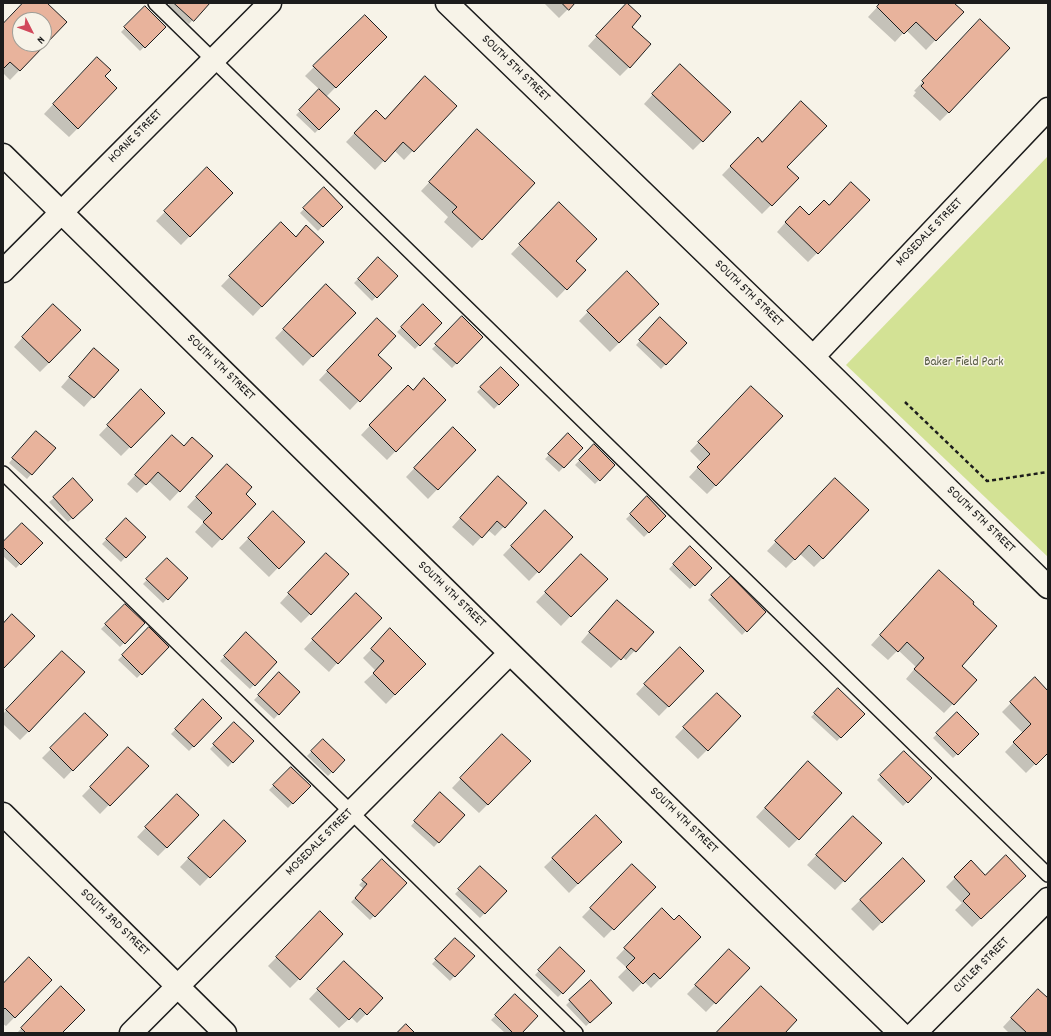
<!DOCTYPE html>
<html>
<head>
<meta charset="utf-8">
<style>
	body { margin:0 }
	#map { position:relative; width:1051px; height:1036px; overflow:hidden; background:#f7f3e8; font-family:Dekko,sans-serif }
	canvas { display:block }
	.frame { position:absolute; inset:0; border:4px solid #1c1c1c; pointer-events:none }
	.north { position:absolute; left:12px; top:12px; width:40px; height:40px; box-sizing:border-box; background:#f7f3e8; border:1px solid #9f9d96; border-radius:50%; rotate:132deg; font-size:11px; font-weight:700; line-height:16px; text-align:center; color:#1c1c1c }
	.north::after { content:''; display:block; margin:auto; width:14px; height:18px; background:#d1495b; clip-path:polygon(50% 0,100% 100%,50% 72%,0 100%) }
</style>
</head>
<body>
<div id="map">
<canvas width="1051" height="1036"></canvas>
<div class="frame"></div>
<div class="north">N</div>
</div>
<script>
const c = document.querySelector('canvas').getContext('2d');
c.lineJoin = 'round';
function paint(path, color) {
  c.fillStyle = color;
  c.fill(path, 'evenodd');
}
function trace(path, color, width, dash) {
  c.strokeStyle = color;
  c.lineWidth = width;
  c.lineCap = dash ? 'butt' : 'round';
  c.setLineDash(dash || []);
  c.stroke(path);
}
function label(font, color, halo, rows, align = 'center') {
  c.font = font + ' Dekko,sans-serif';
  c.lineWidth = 3;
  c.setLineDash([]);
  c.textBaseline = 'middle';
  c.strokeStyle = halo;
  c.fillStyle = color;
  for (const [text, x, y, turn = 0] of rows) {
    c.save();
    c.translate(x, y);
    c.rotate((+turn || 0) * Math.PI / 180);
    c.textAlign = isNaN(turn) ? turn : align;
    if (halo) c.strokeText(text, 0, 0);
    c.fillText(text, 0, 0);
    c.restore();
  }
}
const green = new Path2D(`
	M1048 156V557L846 365Z`);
const shadow = new Path2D(`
	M24 3H45L66 22 10 80 3 73V25ZM20 20H44V44H20Z
	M170 3H208L189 24 168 6Z
	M544 3H574L559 18Z
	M881 3H952L962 12 926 50 906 30 895 42 868 17Z
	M145 8 164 27 140 51 121 32Z
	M618 13 631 27 629 67 620 76 588 46Z
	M365 16 385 37 326 97 338 109 315 133 296 115 320 90 305 76Z
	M971 30 949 112 940 121 913 96 916 92 914 91Z
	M88 67 103 76 78 128 69 137 44 114Z
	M671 74 702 141 693 150 644 104Z
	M455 106 404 160 394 150 375 170 346 142 367 120H385Z
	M758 138 798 178 762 214 722 175Z
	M469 140 481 239 472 248 444 222 448 217 421 191Z
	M207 169 232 193 181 245 156 221Z
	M324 189 341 207 318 231 300 213Z
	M550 213 574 261 584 270 557 298 511 254Z
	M791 216 817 253 808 262 777 232Z
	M306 227 322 242 253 316 221 286 272 233 295 237Z
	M378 259 396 276 372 301 354 283Z
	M627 272 658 304 610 352 579 321Z
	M317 295 354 313 303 366 275 338Z
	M423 306 441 323 415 349 397 332Z
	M44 314 49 363 40 372 14 347Z
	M462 318 482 337 452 368 432 349Z
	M656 323 686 343 661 369 636 345Z
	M368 328 376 355 390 368 350 410 319 380Z
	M85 359 117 370 84 407 61 387Z
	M501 368 518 385 494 409 477 392Z
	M413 391 445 400 387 460 361 435 399 395Z
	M742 397 716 485 707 494 689 477 702 463 690 451Z
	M132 400 164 413 121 456 99 435Z
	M568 435 581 448 559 472 545 459Z
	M32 436 54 448 27 479 9 463Z
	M444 437 475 450 428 499 406 477Z
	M163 445 184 447 212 456 170 501 149 481 137 493 127 484Z
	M594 445 614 465 595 484 575 465Z
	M218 474 245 494 255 504 212 548 195 532 204 522 187 507Z
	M489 487 526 503 495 536 488 530 473 546 452 527Z
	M826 488 823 558 814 567 800 554 786 568 767 551Z
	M54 498 92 500 68 522 49 502Z
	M647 498 665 516 644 537 626 519Z
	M545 511 572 537 529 581 503 555Z
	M273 513 303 542 269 577 239 548Z
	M126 519 144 537 121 562 102 544Z
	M41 543 16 568 3 556V544Z
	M690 547 711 568 690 589 669 569Z
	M167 559 187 578 163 603 143 584Z
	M317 563 310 614 301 623 280 603Z
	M573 564 606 579 561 626 536 602Z
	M731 578 764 612 742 635 708 600Z
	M930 580 960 666 976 680 944 713 906 679 916 667 898 650 888 660 871 645Z
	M347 603 337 663 329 672 304 649Z
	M125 605 144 623 120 647 101 629Z
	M608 610 652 632 626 660 622 657 611 668 581 642Z
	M149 629 168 647 137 678 118 660Z
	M390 630 425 664 386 704 364 682 376 671 363 658Z
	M246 634 276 662 250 689 220 661Z
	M680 648 703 671 659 716 636 694Z
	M53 661 29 731 20 740 3 724V714Z
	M279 674 299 692 274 719 254 700Z
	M1035 679 1048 692V751L1026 773 1005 752 1023 733 1002 712Z
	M838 690 863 714 837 741 811 717Z
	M717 694 707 750 698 759 675 737Z
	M203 701 221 718 189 751 171 734Z
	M957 714 978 734 953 758 933 738Z
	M85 715 106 735 64 779 42 758Z
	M234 724 252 741 228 767 210 749Z
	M323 740 344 760 328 776 307 756Z
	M494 744 488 804 479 813 452 788Z
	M904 752 931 778 903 806 877 780Z
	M120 757 147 766 100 814 82 796Z
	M291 768 309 786 288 808 269 790Z
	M799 771 798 839 789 848 756 817Z
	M435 798 463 815 434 847 411 826Z
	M168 804 167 847 158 856 137 837Z
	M596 817 620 842 569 893 544 867Z
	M844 826 881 843 835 890 807 865Z
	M215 830 244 841 200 886 180 867Z
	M903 859 923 881 873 931 851 909Z
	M383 861 406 883 370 920 351 902 364 889 359 885Z
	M971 862 985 877 1016 885 972 927 955 910 962 903 946 887Z
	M632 866 654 887 604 938 582 917Z
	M480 868 506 891 480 918 455 894Z
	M320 913 299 979 290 988 268 966Z
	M653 919 660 979 651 988 644 981 633 992 618 977 627 968 616 958Z
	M455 939 473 956 450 981 432 964Z
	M560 948 584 971 558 997 535 975Z
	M721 959 748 968 706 1012 687 994Z
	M344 962 366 1014 357 1023 351 1017 339 1028 309 999Z
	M51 980 6 1026 3 1024V985Z
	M591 981 611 1003 586 1026 566 1005Z
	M52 996 61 1033H17Z
	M515 996 520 1033H505L491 1020Z
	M1029 999 1048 1000V1033H1009L1003 1027Z`);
const building = new Path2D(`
	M23 3H47L67 22 20 71 10 62 3 69V24ZM20 20H44V44H20Z
	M174 3H210L194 21Z
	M562 3H575L569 10Z
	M627 3 641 16 632 27 651 44 630 68 596 36Z
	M880 3H954L964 12 936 41 916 22 904 34 877 7Z
	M145 6 166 27 145 48 124 27Z
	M365 15 387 37 336 88 313 66Z
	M980 19 1010 48 949 113 921 86 924 83 922 81Z
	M97 57 111 70 105 76 117 88 78 129 53 104Z
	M680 64 731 112 703 142 652 94Z
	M425 76 457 106 414 152 403 142 385 162 354 133 376 110 385 119Z
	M319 89 340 109 319 130 299 110Z
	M801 101 827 126 787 167 799 178 772 206 730 166 758 137 762 142Z
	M477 129 535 183 482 240 452 212 457 207 429 182Z
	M207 167 233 193 190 237 164 211Z
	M851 182 870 200 818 254 785 222 800 206 809 215 824 200 829 205Z
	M324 187 343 207 323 227 303 208Z
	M559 202 597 239 576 261 586 270 567 290 519 244Z
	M281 222 296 237 306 225 324 242 262 307 229 276Z
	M378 257 398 276 377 298 358 279Z
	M627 271 659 304 619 343 587 311Z
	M326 284 356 313 313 357 283 329Z
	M53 304 81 330 49 363 22 337Z
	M423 304 442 323 420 346 401 327Z
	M462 316 483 337 457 364 435 344Z
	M660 317 687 343 666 365 639 340Z
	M377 318 396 336 378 355 392 368 360 402 327 371Z
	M94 348 119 370 94 398 69 377Z
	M501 367 519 385 499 405 480 387Z
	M424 378 446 400 396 452 369 425 408 385 413 390Z
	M751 386 783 416 716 486 697 467 710 454 698 442Z
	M141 389 165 413 131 448 107 425Z
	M453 427 476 450 438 490 414 468Z
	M36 431 56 448 32 475 12 458Z
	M568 433 583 448 564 468 548 454Z
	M172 435 184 446 192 437 213 456 180 492 158 472 146 485 135 475Z
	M594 444 615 465 600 481 579 460Z
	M227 464 252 487 246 494 256 504 222 540 203 522 212 513 196 497Z
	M498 476 527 503 505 528 497 521 482 538 460 518Z
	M73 478 93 500 73 519 53 497Z
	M835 478 869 510 823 559 809 545 795 560 775 541Z
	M647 496 666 516 649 533 630 514Z
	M545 510 573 537 539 573 511 546Z
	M273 511 305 542 279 569 248 538Z
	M126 518 146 537 126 558 106 539Z
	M22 523 43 543 21 565 3 547V542Z
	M690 546 712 568 695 586 673 564Z
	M326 553 349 574 311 615 288 593Z
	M581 554 608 579 571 617 545 592Z
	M167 558 188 578 168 600 146 579Z
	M939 570 974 602 973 604 997 626 962 666 977 680 954 705 914 669 924 658 907 642 898 652 880 635Z
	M731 576 766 612 747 632 711 595Z
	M356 593 382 618 338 664 312 639Z
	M617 600 654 632 636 652 631 648 621 660 589 632Z
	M125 604 145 623 125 644 105 624Z
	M12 614 35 636 3 669V624Z
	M149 627 169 647 142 675 122 655Z
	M390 628 426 664 395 695 373 673 384 661 371 649Z
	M246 632 277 662 255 686 224 656Z
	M680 647 704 671 669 707 644 684Z
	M62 651 85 672 29 732 6 710Z
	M279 672 300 692 279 715 258 695Z
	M1035 677 1048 691V753L1036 765 1013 742 1031 724 1010 702Z
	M838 688 865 714 841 738 814 713Z
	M717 693 741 716 708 751 683 727Z
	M203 699 222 718 194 747 175 729Z
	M957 712 979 734 958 755 936 733Z
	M85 713 108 735 73 771 50 748Z
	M234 722 254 741 233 763 213 744Z
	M502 734 531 761 488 805 460 778Z
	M323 739 345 760 333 773 311 751Z
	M128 747 149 766 110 806 90 787Z
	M904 751 932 778 908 803 880 775Z
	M808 761 842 793 799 840 765 808Z
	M291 767 311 786 293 804 273 785Z
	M440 792 465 815 439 843 414 821Z
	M177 794 199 815 167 848 145 827Z
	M596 815 622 842 578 884 552 858Z
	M853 816 882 843 845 882 816 855Z
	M224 820 246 841 210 878 188 858Z
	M1006 855 1026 876 981 919 963 901 970 894 954 877 971 860 985 875Z
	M903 858 925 881 882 923 860 900Z
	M382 859 407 883 375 917 355 898 367 884 362 880Z
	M632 864 656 887 614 930 590 908Z
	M480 866 507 891 485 914 458 889Z
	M662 908 674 920 679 915 701 937 660 979 654 973 643 984 626 967 635 958 624 948Z
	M320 911 343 934 300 980 276 957Z
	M455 938 475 956 455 977 435 959Z
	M560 947 585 971 563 994 538 970Z
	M729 949 750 968 716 1004 695 985Z
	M29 957 52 980 15 1018 5 1008 3 1010V984Z
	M344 961 383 998 367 1015 360 1008 349 1020 317 989Z
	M591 980 612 1003 590 1023 569 1000Z
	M61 986 85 1010 62 1033H26L21 1028Z
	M761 986 797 1020 785 1033H716Z
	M1038 989 1048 998V1033H1027L1011 1018Z
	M515 994 538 1016 522 1033H513L495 1015Z
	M406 1024 415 1033H397Z`);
const path = new Path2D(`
	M905 402 987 481 1048 472`);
const lane = new Path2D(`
	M155 3 1048 875
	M3 473 351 812 576 1033`);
const street = new Path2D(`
	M447 3 813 357 1048 587
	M3 155 510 653 900 1033
	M3 271 270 3
	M813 357 1048 109
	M131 1033 510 653
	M915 1033 1048 899`);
const secondary = new Path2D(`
	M3 814 225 1033`);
const streetNames = [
	["SOUTH 5TH STREET",515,69,44],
	["HORNE STREET",136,137,-45],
	["MOSEDALE STREET",930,233,-46],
	["SOUTH 5TH STREET",748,294,44],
	["SOUTH 4TH STREET",220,368,44],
	["SOUTH 5TH STREET",980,520,44],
	["SOUTH 4TH STREET",451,595,44],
	["SOUTH 4TH STREET",683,821,44],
	["MOSEDALE STREET",320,843,-45],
	["SOUTH 3RD STREET",114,923,44],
	["CUTLER STREET",982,966,-45]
];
const parkNames = [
	["Baker Field Park",964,363]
];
paint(green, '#d3e295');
paint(shadow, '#0003');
paint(building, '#e8b39c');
trace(building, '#1c1c1c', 1);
trace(lane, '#1c1c1c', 16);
trace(street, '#1c1c1c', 25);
trace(secondary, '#1c1c1c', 25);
trace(path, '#1c1c1c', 2.5, [4, 3]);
trace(lane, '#f7f3e8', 13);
trace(street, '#f7f3e8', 22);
trace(secondary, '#f7f3e8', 22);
label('13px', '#1c1c1c', '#f7f3e8', streetNames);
label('13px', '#535740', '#f7f3e8', parkNames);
</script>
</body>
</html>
